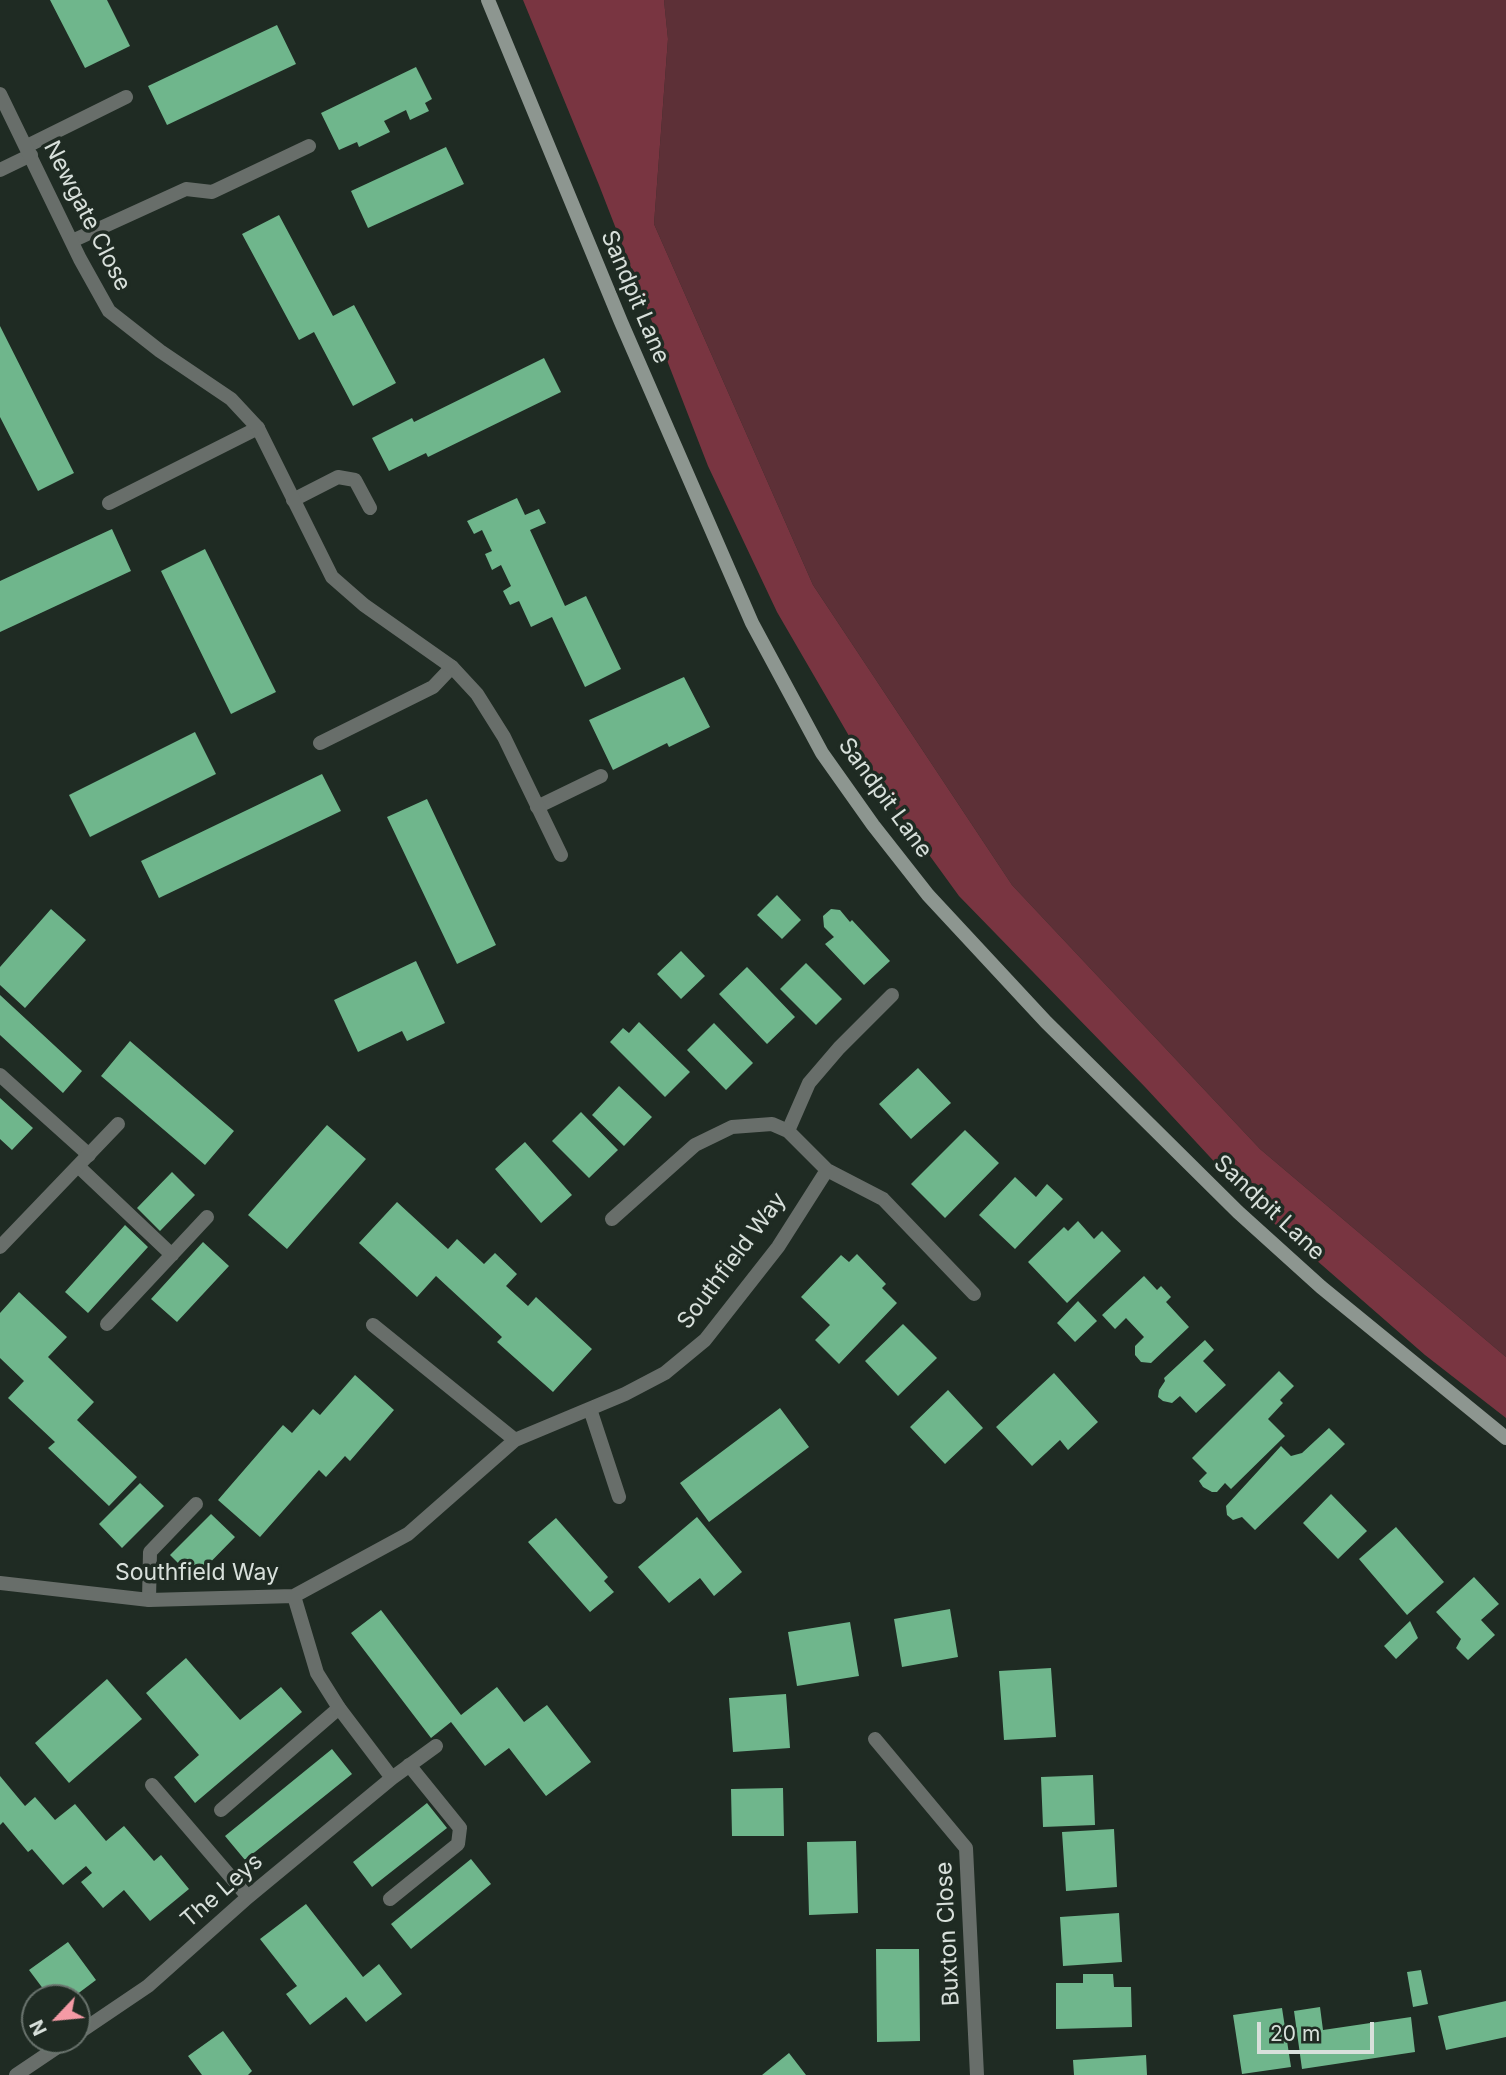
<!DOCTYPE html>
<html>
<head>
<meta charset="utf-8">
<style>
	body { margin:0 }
	#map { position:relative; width:1506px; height:2075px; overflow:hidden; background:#1f2b23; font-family:Inter,sans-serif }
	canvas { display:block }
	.north { position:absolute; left:21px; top:1984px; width:70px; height:70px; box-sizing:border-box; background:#1f2b23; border:2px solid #69736d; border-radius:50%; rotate:244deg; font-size:19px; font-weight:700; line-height:28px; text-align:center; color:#d8e0db }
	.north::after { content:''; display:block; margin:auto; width:24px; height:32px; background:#f49aa5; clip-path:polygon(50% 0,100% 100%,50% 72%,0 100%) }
	.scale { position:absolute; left:1257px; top:2022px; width:117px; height:32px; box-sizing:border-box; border:4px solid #d8e0db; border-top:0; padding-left:9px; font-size:21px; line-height:24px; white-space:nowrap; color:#d8e0db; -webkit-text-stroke:5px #1f2b23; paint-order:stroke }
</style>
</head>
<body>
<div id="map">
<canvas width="1506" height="2075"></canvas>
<div class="north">N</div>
<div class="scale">20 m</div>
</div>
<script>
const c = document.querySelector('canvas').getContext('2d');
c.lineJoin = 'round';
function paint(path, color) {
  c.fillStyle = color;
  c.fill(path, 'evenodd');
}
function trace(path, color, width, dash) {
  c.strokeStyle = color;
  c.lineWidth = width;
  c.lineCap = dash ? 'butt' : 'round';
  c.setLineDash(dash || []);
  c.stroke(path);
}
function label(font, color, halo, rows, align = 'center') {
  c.font = font + ' Inter,sans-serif';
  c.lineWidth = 7;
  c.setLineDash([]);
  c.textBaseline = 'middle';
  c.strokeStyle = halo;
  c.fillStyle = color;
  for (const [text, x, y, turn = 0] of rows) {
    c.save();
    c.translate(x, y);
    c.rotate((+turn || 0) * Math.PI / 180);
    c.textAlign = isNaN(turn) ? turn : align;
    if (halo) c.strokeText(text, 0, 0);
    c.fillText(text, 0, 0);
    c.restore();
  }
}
const green = new Path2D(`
	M664 0H1506V1357L1260 1149 1012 885 813 585 654 224 668 39Z`);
const forest = new Path2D(`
	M523 0H664L668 39 654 224 813 585 1012 885 1260 1149 1506 1357V1418L1425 1355 1260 1211 1145 1087 959 896 874 779 777 612 708 466 599 185Z`);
const building = new Path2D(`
	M50 0H107L130 46 85 68Z
	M277 25 296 64 167 125 148 86Z
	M416 67 432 99 425 103 429 111 410 120 406 110 384 121 390 132 359 147 357 142 339 150 321 113Z
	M446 147 464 184 368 228 351 191Z
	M279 215 333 316 354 305 396 383 353 406 314 332 299 340 242 234Z
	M0 326 74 473 38 491 0 417Z
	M544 358 561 392 428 457 426 453 389 471 372 438 412 418 414 422Z
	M517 498 525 515 539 509 546 523 530 530 565 606 586 596 621 669 585 687 552 617 531 627 519 601 510 605 503 591 511 586 501 565 492 570 485 554 492 551 482 530 474 534 467 521Z
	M112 529 131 571 0 632V581Z
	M205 549 276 692 231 714 161 571Z
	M684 677 710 727 669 747 667 743 613 770 589 720Z
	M195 732 216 774 90 837 69 795Z
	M322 774 341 811 159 898 141 861Z
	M427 799 496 945 457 964 387 817Z
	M777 895 801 920 782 939 757 915Z
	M51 909 86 940 25 1008 0 985V967Z
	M831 909 840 910 850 922 852 920 890 961 864 985 825 944 834 937 824 927 823 916Z
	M681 951 705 976 681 999 657 974Z
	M416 961 445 1023 407 1041 402 1031 358 1052 334 1000Z
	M806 963 842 999 816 1025 780 989Z
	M747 967 795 1017 767 1044 719 994Z
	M0 995 82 1071 63 1093 0 1035Z
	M639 1022 690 1072 665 1097 610 1042 623 1028 629 1033Z
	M714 1023 753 1063 726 1090 687 1050Z
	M130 1041 234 1131 205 1165 101 1076Z
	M918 1068 951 1103 911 1139 879 1104Z
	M619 1086 652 1117 624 1146 592 1115Z
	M0 1098 33 1128 12 1150 0 1139Z
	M581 1112 618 1150 589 1178 552 1141Z
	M327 1125 366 1159 287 1249 248 1215Z
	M965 1130 999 1163 945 1218 911 1184Z
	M525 1142 572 1195 541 1223 495 1169Z
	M172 1172 195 1195 160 1231 137 1208Z
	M1015 1177 1036 1197 1047 1184 1063 1199 1015 1249 979 1215Z
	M397 1202 448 1249 457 1239 484 1264 495 1253 517 1274 506 1286 528 1306 536 1297 592 1349 553 1392 497 1342 502 1337 436 1276 417 1297 359 1243Z
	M1078 1221 1094 1239 1102 1231 1121 1251 1067 1303 1028 1262 1064 1227 1068 1231Z
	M125 1225 148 1247 88 1313 65 1292Z
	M203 1242 229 1266 177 1322 151 1299Z
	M857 1254 886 1284 882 1288 897 1303 839 1364 815 1340 830 1325 801 1297 841 1255 849 1262Z
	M1144 1276 1157 1290 1161 1286 1171 1297 1166 1302 1189 1327 1151 1363 1141 1362 1135 1355V1346L1144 1337 1126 1318 1115 1329 1102 1315Z
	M19 1292 67 1337 48 1357 94 1402 77 1420 137 1477 109 1506 48 1448 55 1442 8 1398 24 1381 0 1358V1313Z
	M1078 1301 1097 1321 1075 1342 1057 1323Z
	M903 1324 937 1358 898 1396 865 1361Z
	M1205 1340 1214 1350 1203 1361 1226 1385 1196 1413 1180 1396 1172 1403 1163 1401 1158 1397 1159 1390 1165 1381 1164 1378Z
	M1279 1371 1294 1386 1280 1400 1283 1403 1268 1419 1285 1436 1231 1489 1225 1483 1217 1492H1212L1203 1487 1199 1481 1207 1473 1192 1458Z
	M1054 1373 1098 1422 1068 1450 1060 1440 1032 1466 996 1427Z
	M355 1375 394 1410 350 1461 345 1456 326 1477 319 1470 260 1537 218 1500 283 1425 292 1433 313 1409 320 1415Z
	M948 1390 983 1428 945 1464 910 1427Z
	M780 1408 809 1447 709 1522 680 1483Z
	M1329 1428 1345 1444 1255 1530 1242 1517 1233 1520 1227 1515 1226 1506 1281 1446 1291 1456 1302 1453Z
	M140 1483 164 1506 122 1548 99 1524Z
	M1331 1494 1367 1531 1338 1559 1303 1523Z
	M211 1514 235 1537 194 1579 170 1555Z
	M697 1517 742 1572 714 1596 700 1578 669 1603 638 1567Z
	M556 1518 608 1577 604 1581 614 1592 590 1612 528 1542Z
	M1396 1527 1444 1582 1407 1615 1359 1559Z
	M1474 1577 1499 1604 1481 1620 1495 1635 1468 1660 1456 1648 1461 1639 1436 1612Z
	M950 1609 958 1657 902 1667 894 1619Z
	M381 1610 461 1715 497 1687 524 1722 547 1705 591 1762 546 1796 509 1748 485 1766 451 1722 431 1738 351 1633Z
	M1410 1621 1418 1638 1396 1659 1384 1646Z
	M850 1622 859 1676 797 1686 788 1632Z
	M186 1658 240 1720 281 1687 302 1712 195 1803 174 1777 199 1755 146 1693Z
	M1051 1668 1056 1737 1004 1740 999 1671Z
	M107 1679 142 1719 69 1783 35 1743Z
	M786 1694 790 1748 733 1752 729 1698Z
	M332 1749 352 1774 245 1860 225 1836Z
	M1093 1775 1095 1825 1043 1827 1041 1777Z
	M0 1776 25 1806 35 1797 55 1820 75 1804 106 1841 124 1826 154 1861 161 1855 189 1889 150 1921 124 1890 103 1908 81 1882 92 1873 86 1866 63 1885 32 1849 28 1852 3 1822 0 1825Z
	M783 1788 784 1836H732L731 1789Z
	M427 1803 447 1828 372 1887 353 1862Z
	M1114 1829 1117 1887 1066 1891 1062 1832Z
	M856 1841 858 1913 809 1915 807 1842Z
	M471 1859 491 1884 411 1949 391 1924Z
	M306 1904 363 1977 379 1964 402 1994 366 2022 346 1997 310 2025 286 1994 297 1986 260 1939Z
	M1119 1913 1122 1962 1063 1966 1060 1917Z
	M68 1942 96 1980 72 1998H50L29 1970Z
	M876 1949H919L920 2041 877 2042Z
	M1421 1970 1428 2004 1413 2007 1407 1972Z
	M1083 1974H1113L1114 1987H1131L1132 2027 1056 2029V1983H1083Z
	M1506 2001V2037L1446 2050 1438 2016Z
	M1320 2007 1323 2030 1411 2017 1415 2052 1302 2069 1294 2011Z
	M1282 2008 1291 2067 1242 2074 1233 2015Z
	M223 2031 252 2071 248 2075H202L188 2056Z
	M789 2053 806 2075H762Z
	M1146 2055 1147 2075H1074L1073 2060Z`);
const lane = new Path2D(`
	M27 146 126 97
	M0 170 31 155
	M72 241 186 189 212 192 309 146
	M293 500 338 477 355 480 370 508
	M109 503 258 428
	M320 743 433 687 452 667
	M537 807 601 776
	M0 1075 89 1155
	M79 1167 172 1255
	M107 1324 207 1217
	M149 1600 150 1552 196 1504
	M221 1810 339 1708
	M390 1899 458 1844 460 1828 409 1765`);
const street = new Path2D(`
	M0 94 80 259 109 311 160 351 231 399 258 428 332 577 364 605 452 667 477 694 504 737 561 855
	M788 1131 809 1083 839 1048 892 995
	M612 1219 695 1145 732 1127 772 1124 788 1131 827 1170 883 1199 974 1294
	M0 1247 118 1124
	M373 1325 515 1440
	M590 1409 619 1497
	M0 1583 149 1600 294 1596 408 1534 515 1440 625 1394 665 1373 705 1340 778 1247 827 1170
	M294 1596 317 1673 339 1708 392 1778
	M875 1739 966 1848 977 2075
	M152 1785 248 1897
	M77 2034 148 1986 248 1897 392 1778 436 1746
	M16 2075 68 2040`);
const secondary = new Path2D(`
	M488 0 621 322 752 623 822 753 873 825 928 895 1046 1022 1238 1212 1321 1287 1506 1438`);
const streetNames = [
	["Newgate Close",87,216,63],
	["Sandpit Lane",635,297,67],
	["Sandpit Lane",885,798,54],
	["Sandpit Lane",1269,1208,43],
	["Southfield Way",732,1261,-53],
	["Southfield Way",197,1573],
	["The Leys",222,1891,-41],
	["Buxton Close",948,1934,-93]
];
paint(green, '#5d3037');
paint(forest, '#793541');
paint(building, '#6fb68c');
trace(lane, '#686e6a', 14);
trace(street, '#686e6a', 14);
trace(secondary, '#8d9690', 14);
label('23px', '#d8e0db', '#1f2b23', streetNames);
</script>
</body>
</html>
